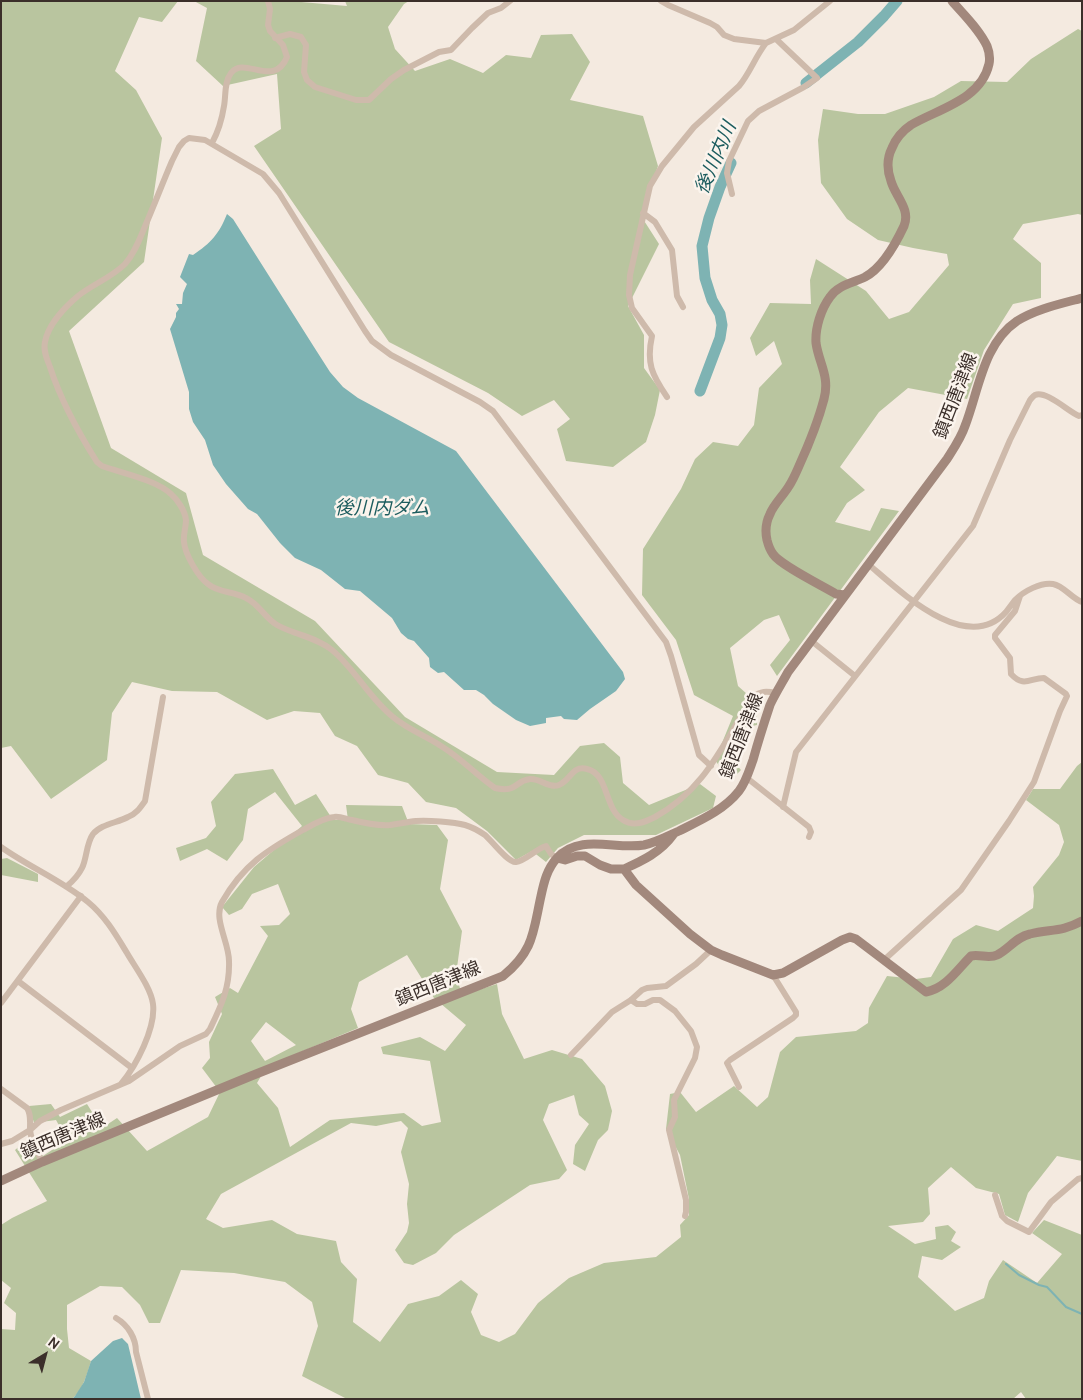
<!DOCTYPE html>
<html>
<head>
<meta charset="utf-8">
<style>
	body { margin:0 }
	#map { position:relative; width:1083px; height:1400px; overflow:hidden; background:#f4eae0; font-family:Cabin,sans-serif }
	canvas { display:block }
	.frame { position:absolute; inset:0; border:2px solid #3b2f2a; pointer-events:none }
	.north { position:absolute; left:20px; top:1330px; width:50px; height:50px; -webkit-text-stroke:4px #fbf4ed; paint-order:stroke; rotate:37deg; font-size:14px; font-weight:700; line-height:20px; text-align:center; color:#3b2f2a }
	.north::after { content:''; display:block; margin:auto; width:18px; height:22px; background:#3b2f2a; clip-path:polygon(50% 0,100% 100%,50% 72%,0 100%) }
</style>
</head>
<body>
<div id="map">
<canvas width="1083" height="1400"></canvas>
<div class="frame"></div>
<div class="north">N</div>
</div>
<script>
const c = document.querySelector('canvas').getContext('2d');
c.lineJoin = 'round';
function paint(path, color) {
  c.fillStyle = color;
  c.fill(path, 'evenodd');
}
function trace(path, color, width, dash) {
  c.strokeStyle = color;
  c.lineWidth = width;
  c.lineCap = dash ? 'butt' : 'round';
  c.setLineDash(dash || []);
  c.stroke(path);
}
function label(font, color, halo, rows, align = 'center') {
  c.font = font + ' Cabin,"Noto Sans JP",sans-serif';
  c.lineWidth = 5;
  c.setLineDash([]);
  c.textBaseline = 'middle';
  c.strokeStyle = halo;
  c.fillStyle = color;
  for (const [text, x, y, turn = 0] of rows) {
    c.save();
    c.translate(x, y);
    c.rotate((+turn || 0) * Math.PI / 180);
    c.textAlign = isNaN(turn) ? turn : align;
    if (halo) c.strokeText(text, 0, 0);
    c.fillText(text, 0, 0);
    c.restore();
  }
}
const green = new Path2D(`
	M1 1H178L162 22 139 17 115 71 136 90 162 138 144 262 69 331 111 448 186 493 203 555 315 621 405 717 497 772 554 775 580 746 604 743 620 757 623 783 649 805 700 784 716 796 713 808 656 835H584L558 848 546 862 532 851 516 860 487 831 456 808 426 802 408 783 378 775 357 746 335 736 320 713 294 711 267 720 217 692 172 691 132 682 112 713 107 760 51 799 11 746 1 748Z
	M194 1H290L347 6 345 1H409L404 4 388 27 395 49 415 71 450 59 483 73 506 55 531 58 541 35 572 34 590 62 570 100 643 116 658 166 641 216 659 244 628 306 644 335V368L660 390 655 415 646 442 613 467 566 461 557 429 570 419 554 400 522 416 488 393 389 342 254 146 281 129 277 74 223 86 196 61 207 8Z
	M1078 29 1082 31V215L1078 214 1023 224 1013 239 1041 263V298L1013 304 984 350 967 399 908 388 879 412 840 467 865 490 847 503 835 522 870 531 881 508 899 511 777 676 770 665 790 640 779 615 764 620 730 648 738 686 756 702 757 725 742 728 730 758 741 770 730 781 715 760 733 716 694 695 676 640 642 595 643 549 681 489 695 459 713 442 738 446 754 425 759 388 782 364 774 341 756 356 750 338 770 303 811 304 810 280 816 259 866 291 889 319 909 312 949 265 947 254 913 248 878 240 847 219 821 183 818 140 823 109 858 114H885L934 97 961 81 1007 82 1031 59Z
	M1082 762V1161L1057 1156 1028 1193 1018 1222 1005 1215 999 1194 976 1188 951 1167 928 1188 930 1214 923 1222 888 1226 915 1244 936 1239 935 1227 948 1225 956 1232 951 1241 961 1247 942 1260 922 1256 918 1277 955 1311 984 1298 989 1281 1003 1260 1037 1283 1062 1254 1032 1233 1044 1220 1082 1235V1399H1026L1021 1392 1013 1399H347L302 1376 318 1326 312 1302 285 1282 234 1273 181 1270 160 1323H149L140 1305 122 1287 100 1286 67 1305V1329L69 1348 91 1361C87 1374 83 1390 72 1399H1V1329L15 1330 16 1313 4 1303 11 1288 1 1280V1225L12 1218 47 1201 15 1150 29 1138 43 1156 67 1140 56 1120 34 1123 29 1106 51 1104 60 1117 87 1104 102 1128 117 1118 147 1151 208 1117 220 1092 202 1068 210 1058 209 1042 222 1014 215 997 230 988 238 993 268 936 260 926 279 925 290 914 278 884 252 894 242 909 229 915 222 907 254 867 302 826 275 792 248 809 243 840 227 861 207 849 180 861 176 848 206 838 216 826 211 802 235 774 273 769 295 805 316 794 333 820H348L346 805 402 806 409 824 437 825 448 840 440 889 462 931 456 975 462 995 497 984 502 1014 524 1059 552 1050 582 1059 605 1086 612 1111 608 1130 598 1140 585 1171 573 1164 575 1145 589 1124 579 1115 574 1095 549 1104 543 1120 567 1170 559 1179 530 1185 454 1235 436 1253 413 1265 404 1263 395 1250 407 1232 409 1223 407 1204 409 1184 401 1152 408 1128 401 1121 376 1126 351 1123 221 1194 206 1219 223 1228 272 1220 297 1234 336 1241 341 1262 357 1279 353 1322 380 1342 408 1304 439 1296 461 1280 478 1294 471 1312 481 1335 499 1342 515 1334 538 1303 569 1278 604 1263 656 1257 681 1237 680 1225 689 1215V1199L680 1155 666 1129 670 1094 680 1092 696 1112 734 1086 757 1107 768 1097 780 1052 796 1037 856 1031 868 1023 869 1008 887 976 916 979 931 977 953 939 976 925 998 931 1033 908 1034 896 1033 887 1059 855 1064 842 1059 825 1026 800 1033 789H1060L1077 766ZM407 955 434 998 466 1025 445 1051 420 1037 381 1047 383 1054 430 1061 441 1122 422 1126 404 1113 330 1120 290 1147 278 1108 257 1083 267 1066 358 1028 351 1009 359 982ZM266 1022 296 1045 265 1061 251 1041Z
	M7 858 38 874V882L1 875V859Z`);
const water = new Path2D(`
	M227 214 233 219 314 347 330 372 343 387 358 398 456 451 623 672 625 679 616 691 590 709 577 720 564 719 561 716 546 718V723L530 726 516 720 493 704 484 695 476 690H464L444 672 438 673 430 667 429 658 414 641 408 639 401 633 392 618 360 591 345 589 321 570 295 558 280 543 257 514 248 509 226 484 213 465 205 440 193 422 189 409V392L170 329 176 317V313L179 309 176 304H182L183 293 187 284 180 277 189 254 193 255C211 243 219 234 227 214Z
	M122 1338 128 1344 141 1399H72L75 1396 84 1382 91 1361 113 1341Z`);
const stream = new Path2D(`
	M1006 1264 1019 1275 1039 1285 1047 1287 1066 1307 1082 1314`);
const river = new Path2D(`
	M806 83 858 42 884 16 897 1
	M700 391 720 338 722 325 720 314 712 300 705 278 702 246 709 218 720 187 731 163`);
const street = new Path2D(`
	M661 1 668 5 710 23 717 27 724 35 734 39 766 43 794 30 830 1
	M275 38 290 34 301 37 306 45 304 72 307 80 315 87 356 100H369L391 79 404 70 439 52 451 50 472 28 488 13 501 8 510 1
	M212 143C218 132 222 119 224 106 226 96 224 82 231 73 244 55 274 89 287 57L283 45 270 31 268 25 270 9 268 1
	M732 194 727 173 729 161 748 121 759 111 804 87 817 78 776 39
	M643 213 655 222 672 250 677 296 683 307
	M667 397C652 375 646 363 652 336L632 308 629 295 630 275 650 186 662 166 694 127 739 86C750 73 755 57 766 43
	M868 564C899 590 966 656 1006 612 1009 608 1012 604 1015 600 1024 591 1041 582 1053 584 1064 586 1071 598 1082 602
	M814 643 855 676
	M711 766 699 755 671 656 666 642 493 411 480 402 391 355 372 341 365 331 279 193 263 174 205 140 189 138 184 141 179 147 172 161C163 182 155 203 146 224 140 238 135 253 125 264 111 278 93 284 78 296 65 307 48 325 45 342 43 351 47 359 50 367 61 401 78 432 97 462L102 466C122 473 156 480 171 494 178 500 185 511 186 520 186 527 183 535 184 542 185 554 198 577 208 584 218 593 234 591 246 598 259 604 265 618 277 625 295 635 316 637 332 650 355 669 369 698 393 717 407 729 426 736 441 746 461 758 476 775 495 788 518 793 514 781 530 779 540 778 549 789 559 785 571 780 572 765 587 769 609 774 604 809 623 820 634 827 645 822 655 817 706 789 723 743 753 697 761 691 766 691 776 693
	M747 778 809 827 811 832 809 837
	M783 807 796 752 973 526 1010 440 1030 400C1031 399 1033 396 1035 395 1046 390 1069 412 1079 416L1082 415
	M1 847C29 867 61 880 88 902 105 916 116 935 127 953 135 967 151 988 153 1004 156 1028 136 1066 121 1084
	M67 886C73 881 78 876 82 868 87 858 86 844 93 834 101 824 117 823 128 817 136 814 140 808 145 801L163 697
	M884 960 961 890 1009 821 1034 782 1060 711 1067 696 1066 694 1044 678C1030 678 1024 688 1011 674L1010 658 995 638V635L1015 611 1020 596
	M18 981 132 1068
	M631 1000 637 1004H645L653 1000H660L675 1011 691 1031 697 1047 695 1058 674 1100 675 1117 669 1130 686 1200V1212L685 1216
	M1 1003 81 896
	M571 1055 612 1012 631 1000 642 990 647 988 666 986 696 964 711 950
	M739 1087 727 1063 730 1060 793 1018 796 1015V1012L773 975
	M1 1089 27 1108C31 1114 30 1120 30 1128 30 1140 37 1151 42 1162
	M1 1144 12 1141 30 1130 40 1121 61 1110 129 1081 180 1046 206 1034 210 1029C221 1006 230 988 229 961 229 942 213 919 222 902 243 865 267 850 303 830 312 825 323 818 334 817 340 816 346 819 352 820 364 823 377 826 390 825 398 824 407 822 416 821 427 820 454 822 465 825 472 827 479 831 485 835 492 841 508 863 516 862 525 861 536 849 546 846L551 854 557 858
	M995 1195 1002 1216 1007 1221 1029 1232 1051 1202 1078 1179 1082 1178
	M116 1318C128 1325 136 1338 136 1352L148 1399`);
const secondary = new Path2D(`
	M845 595 836 594C823 586 780 565 773 554 770 550 768 544 767 540 765 531 766 522 770 514 774 504 783 496 789 486 793 480 796 473 799 466 809 444 818 422 824 399 830 376 819 364 816 343 815 328 821 309 830 297 838 285 853 283 865 277 882 268 896 243 904 226 911 209 895 196 891 181 887 170 887 158 892 148 896 138 902 131 911 125 938 109 981 100 989 64 990 59 989 51 987 46 979 29 964 15 952 1
	M557 858 565 860 577 856H585L600 865 611 869H624L636 885 690 934 711 950 722 955 773 975 783 973 842 940 850 937 856 939 926 992C946 988 957 970 971 956 980 954 989 959 997 955 1009 949 1016 937 1030 934 1050 929 1062 932 1082 921
	M624 869C642 861 661 852 673 835
	M1 1181 42 1162 251 1076 503 976C534 951 533 932 541 896 544 882 547 869 557 858 580 833 615 850 644 845 657 842 668 836 679 831 701 820 724 810 739 791 746 782 749 771 753 760 758 742 764 723 770 705 775 694 782 683 788 672L947 459C954 448 961 438 965 426 979 390 983 344 1017 321 1036 309 1060 304 1082 298`);
const streetNames = [
	["鎮西唐津線",956,396,-69],
	["鎮西唐津線",742,736,-69],
	["鎮西唐津線",438,984,-22],
	["鎮西唐津線",63,1136,-23]
];
const waterNames = [
	["後川内川",716,158,-67],
	["後川内ダム",382,508]
];
paint(green, '#b9c59f');
paint(water, '#7eb3b3');
trace(stream, '#7eb3b3', 2);
trace(river, '#7eb3b3', 11);
trace(street, '#cebaab', 6);
trace(secondary, '#a2887c', 9);
label('18px', '#3b2f2a', '#fbf4ed', streetNames);
label('italic 19px', '#1d5d5f', '#fbf4ed', waterNames);
</script>
</body>
</html>
